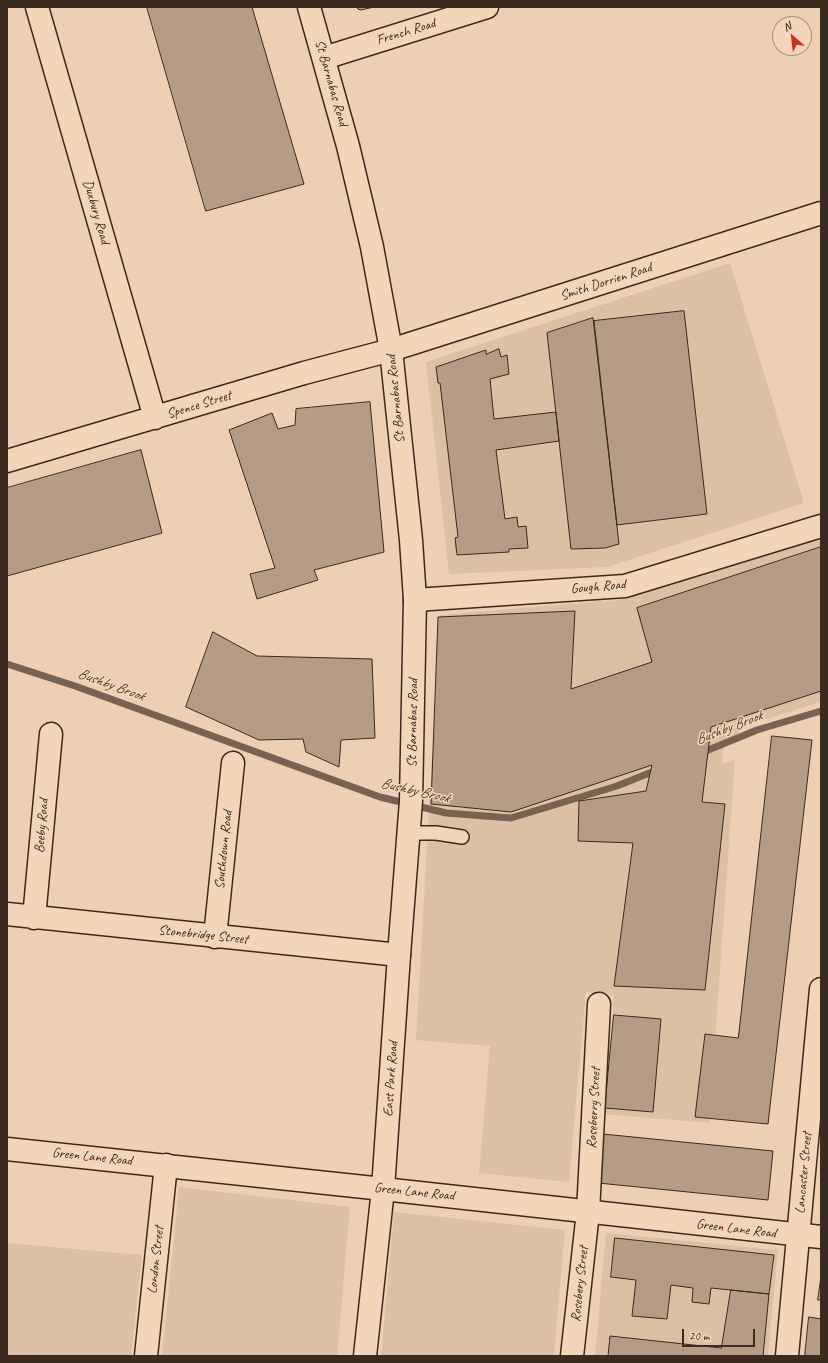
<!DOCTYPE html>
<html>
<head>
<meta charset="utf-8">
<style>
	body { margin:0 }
	#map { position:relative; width:828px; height:1363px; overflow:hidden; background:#eccfb4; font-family:Caveat,sans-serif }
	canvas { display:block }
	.frame { position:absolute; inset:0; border:8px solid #3b2a1e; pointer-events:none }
	.north { position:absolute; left:772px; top:16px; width:40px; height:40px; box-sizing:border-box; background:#f3d6ba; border:1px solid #a9917c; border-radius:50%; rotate:332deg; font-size:11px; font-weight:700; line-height:16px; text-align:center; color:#3b2a1e }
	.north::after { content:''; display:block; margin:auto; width:14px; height:18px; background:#c8321e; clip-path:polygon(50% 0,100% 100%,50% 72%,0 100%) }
	.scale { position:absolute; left:682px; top:1329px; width:73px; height:18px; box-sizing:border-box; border:2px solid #3b2a1e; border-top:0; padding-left:5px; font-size:12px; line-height:14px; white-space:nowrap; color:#3b2a1e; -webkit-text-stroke:3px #f3d6ba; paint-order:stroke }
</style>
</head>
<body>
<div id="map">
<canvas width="828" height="1363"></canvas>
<div class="frame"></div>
<div class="north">N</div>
<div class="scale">20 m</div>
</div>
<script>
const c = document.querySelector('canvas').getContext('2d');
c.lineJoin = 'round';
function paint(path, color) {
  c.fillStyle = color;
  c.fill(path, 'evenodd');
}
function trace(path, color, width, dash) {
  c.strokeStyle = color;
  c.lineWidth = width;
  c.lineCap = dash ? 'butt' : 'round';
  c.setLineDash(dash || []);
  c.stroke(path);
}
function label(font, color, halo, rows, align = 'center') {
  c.font = font + ' Caveat,sans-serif';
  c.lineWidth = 3;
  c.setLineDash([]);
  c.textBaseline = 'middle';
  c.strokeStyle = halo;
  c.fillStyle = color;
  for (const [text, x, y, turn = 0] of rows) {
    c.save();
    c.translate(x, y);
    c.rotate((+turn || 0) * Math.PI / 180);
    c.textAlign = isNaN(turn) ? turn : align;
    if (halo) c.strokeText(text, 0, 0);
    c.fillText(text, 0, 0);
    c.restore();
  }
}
const built = new Path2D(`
	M730 263 804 503 607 567 449 574 426 362Z
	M821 539V702L741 727 738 734 724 740 722 764 735 759 709 1123 604 1114 614 995 586 992 569 1182 479 1173 490 1046 416 1040 440 615 618 600Z
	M179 1187 350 1207 337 1356H162Z
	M394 1212 565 1230 554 1356H381Z
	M606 1233 778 1250 768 1356H595Z
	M7 1243 142 1255 131 1356H7Z`);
const stream = new Path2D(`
	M7 664 75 686 380 797 446 813 511 818 617 786 657 770
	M701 753 757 730 821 711`);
const building = new Path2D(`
	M147 7H252L304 184 206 211Z
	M358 7H374L361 10 358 9Z
	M684 311 707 514 617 525 594 321Z
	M593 318 619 544 605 548 571 549 547 333Z
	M499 349 501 357 507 355 509 374 490 379 494 419 556 412 559 441 496 450 505 519 517 517 518 527 526 526 528 548 509 549V552L457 555 455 538 458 537 440 383H438L436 367 486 350V354Z
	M370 402 384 552 314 570 318 580 257 599 250 574 275 568 229 430 272 413 278 429 295 425 296 409Z
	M141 450 162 533 7 576V488Z
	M821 547V691L711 727 702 802 725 804 705 990 614 986 633 843 578 841 579 801 646 791 652 765 511 812 431 804 438 617 575 611 571 689 652 662 637 608Z
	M213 632 257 656 372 659 375 738 341 740 339 767 306 752 303 739 259 740 186 707Z
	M772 736 812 740 768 1124 695 1117 705 1034 738 1038Z
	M614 1015 661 1019 653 1112 605 1108Z
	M603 1134 773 1151 768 1200 598 1183Z
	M615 1238 774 1255 769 1294 711 1288 709 1304 692 1302 693 1288 671 1285 667 1319 632 1316 636 1280 611 1277Z
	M821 1277V1300H818Z
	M731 1290 769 1294 763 1356H608L610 1336 721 1348Z
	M809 1317 821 1319V1356H805Z`);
const lane = new Path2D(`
	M409 833H436L462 837`);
const street = new Path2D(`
	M37 7 155 418
	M324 58 487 7
	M7 461 304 373 391 350 821 213
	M415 600 625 586 821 526
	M7 914 399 955
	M34 918 51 734
	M215 937 233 763
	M146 1356 166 1165
	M572 1356 588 1212 599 1004
	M787 1356 821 989`);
const secondary = new Path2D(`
	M309 7 348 146 372 247 391 350 411 540 415 600 411 801 399 955 383 1189 365 1356
	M7 1149 383 1189 821 1237`);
const streetNames = [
	["French Road",406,32,-17],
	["St Barnabas Road",331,83,74],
	["Duxbury Road",96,212,74],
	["Smith Dorrien Road",606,282,-18],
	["St Barnabas Road",396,399,-96],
	["Spence Street",199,405,-17],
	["Gough Road",598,587,-5],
	["St Barnabas Road",413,723,-89],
	["Beeby Road",42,826,-85],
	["Southdown Road",224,850,-84],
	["Stonebridge Street",203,935,6],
	["East Park Road",391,1079,-86],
	["Roseberry Street",594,1108,-87],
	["Green Lane Road",92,1157,6],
	["Lancaster Street",804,1173,-85],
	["Green Lane Road",414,1192,6],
	["Green Lane Road",736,1229,7],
	["London Street",156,1260,-84],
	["Rosebery Street",580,1284,-84]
];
const waterNames = [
	["Bushby Brook",111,685,20],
	["Bushby Brook",729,728,-21],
	["Bushby Brook",415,791,13]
];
paint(built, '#dbc0a6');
trace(stream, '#786352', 7);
paint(building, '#b49c86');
trace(building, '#3b2a1e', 1);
trace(lane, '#3b2a1e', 16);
trace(street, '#3b2a1e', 25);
trace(secondary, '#3b2a1e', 25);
trace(lane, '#f3d6ba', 13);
trace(street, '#f3d6ba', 22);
trace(secondary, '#f3d6ba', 22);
label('14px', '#3b2a1e', '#f3d6ba', streetNames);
label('italic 15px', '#544234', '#f3d6ba', waterNames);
</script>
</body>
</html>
